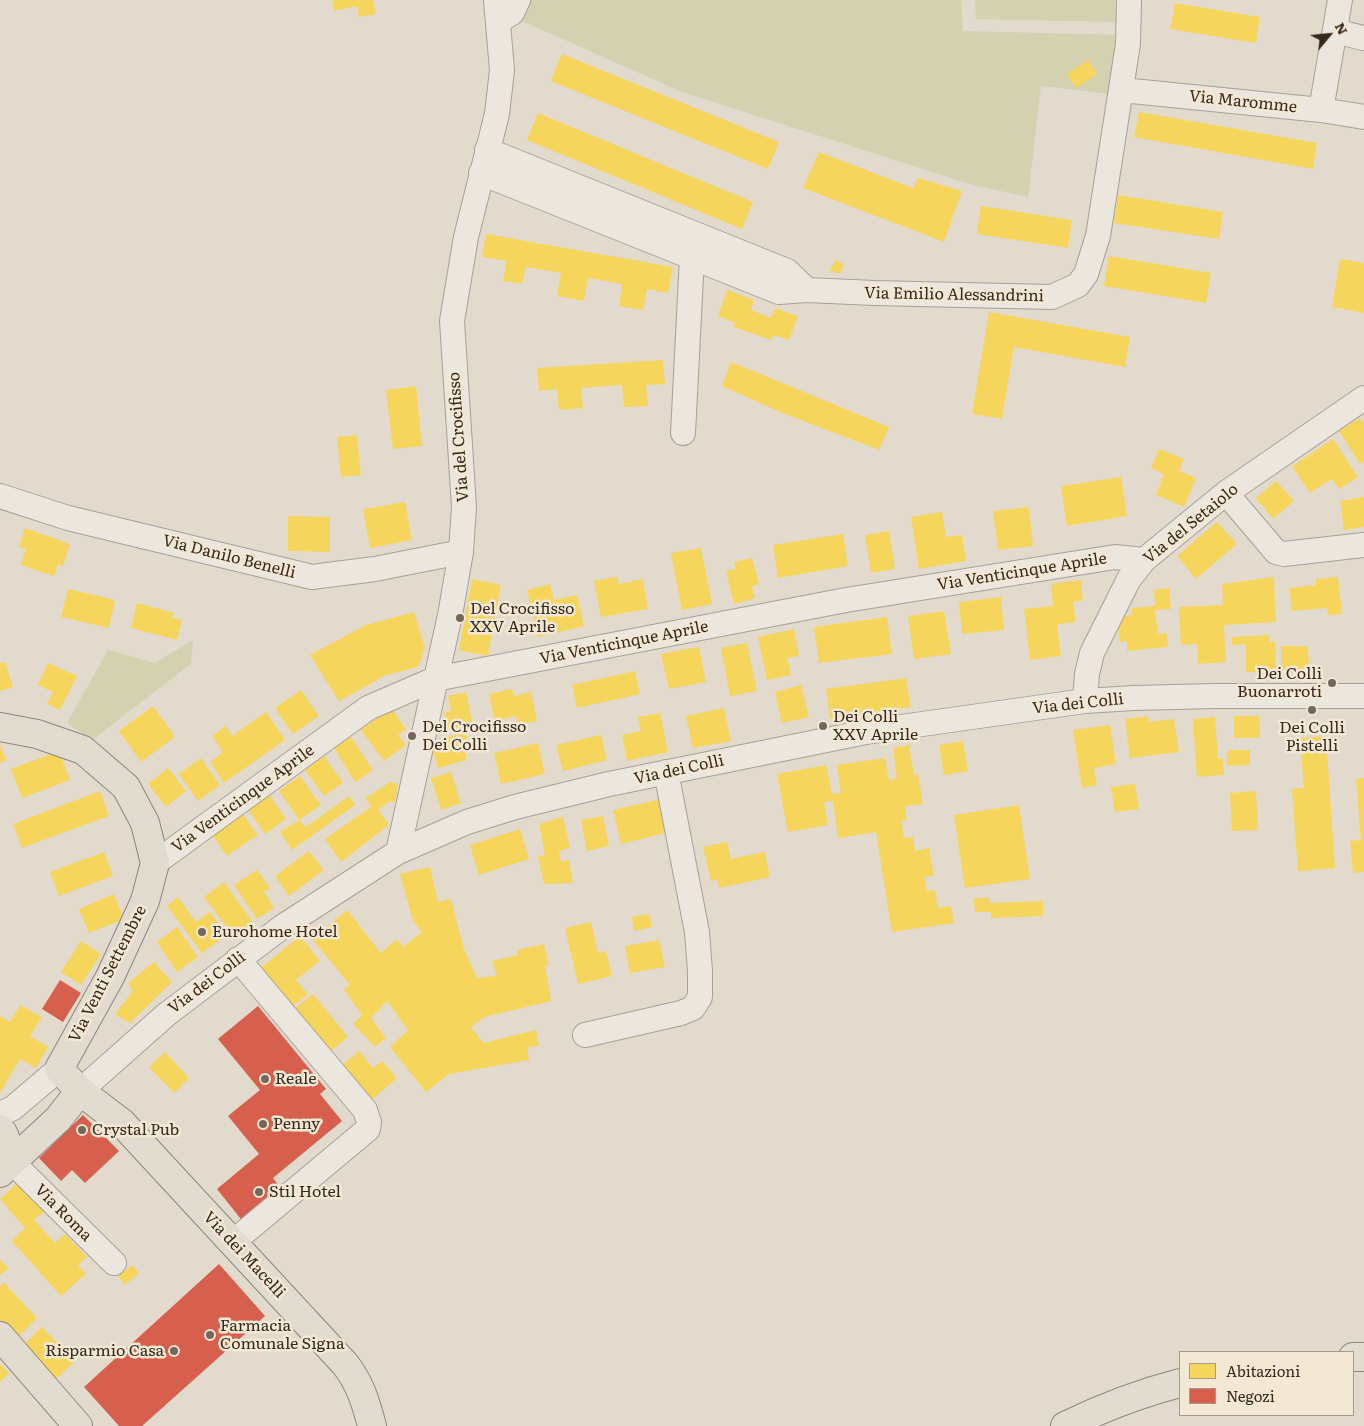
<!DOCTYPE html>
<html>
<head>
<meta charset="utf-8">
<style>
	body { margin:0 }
	#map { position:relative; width:1364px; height:1426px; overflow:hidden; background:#e2dacd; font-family:Literata,serif }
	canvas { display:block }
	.legend { position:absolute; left:1179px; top:1351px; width:175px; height:65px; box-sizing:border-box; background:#f3e8d3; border:1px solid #a79c8b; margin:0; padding:6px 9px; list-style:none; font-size:15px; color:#36291f }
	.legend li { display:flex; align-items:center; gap:10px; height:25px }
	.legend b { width:25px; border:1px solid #a79c8b }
	.north { position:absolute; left:1304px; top:10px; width:50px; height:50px; -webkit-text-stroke:4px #f3e8d3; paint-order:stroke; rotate:62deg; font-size:14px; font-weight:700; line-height:20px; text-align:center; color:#36291f }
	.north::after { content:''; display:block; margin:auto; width:18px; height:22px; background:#36291f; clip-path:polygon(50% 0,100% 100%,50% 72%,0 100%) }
</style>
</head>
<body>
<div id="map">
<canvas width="1364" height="1426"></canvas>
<ul class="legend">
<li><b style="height:14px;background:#f6d55c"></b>Abitazioni</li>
<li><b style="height:14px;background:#d6604d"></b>Negozi</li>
</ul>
<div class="north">N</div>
</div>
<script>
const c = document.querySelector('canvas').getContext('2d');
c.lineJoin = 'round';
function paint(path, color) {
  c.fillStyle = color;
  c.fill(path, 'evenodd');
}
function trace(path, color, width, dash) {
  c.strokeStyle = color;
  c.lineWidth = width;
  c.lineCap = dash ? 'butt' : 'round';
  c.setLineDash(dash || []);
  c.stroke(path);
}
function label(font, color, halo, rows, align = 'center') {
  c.font = font + ' Literata,serif';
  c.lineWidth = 5;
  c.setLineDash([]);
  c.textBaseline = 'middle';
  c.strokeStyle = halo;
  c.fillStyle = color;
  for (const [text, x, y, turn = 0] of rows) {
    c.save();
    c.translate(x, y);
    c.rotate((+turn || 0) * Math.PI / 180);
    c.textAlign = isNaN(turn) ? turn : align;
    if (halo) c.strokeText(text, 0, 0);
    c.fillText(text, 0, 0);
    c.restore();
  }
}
const green = new Path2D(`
	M519 0H961L963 31 1123 35 1111 94 1041 86 1028 197 973 185 682 92 520 20Z
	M975 0H1115L1116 22 976 19Z
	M193 640 191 664 92 740 67 723 108 650 155 663Z`);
const homes = new Path2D(`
	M332 0H373L376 14 359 17 357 6 334 11Z
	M1175 3 1260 17 1256 43 1170 29Z
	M562 54 779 142 768 169 551 81Z
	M1088 60 1097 74 1076 88 1067 74Z
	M1139 112 1317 143 1313 169 1134 137Z
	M538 113 753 202 742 229 527 140Z
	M819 152 913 188 918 178 962 191 944 242 803 188Z
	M1118 195 1223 212 1219 239 1114 223Z
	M981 206 1072 220 1068 248 977 234Z
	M486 234 673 267 668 293 647 289 643 310 619 306 622 284 588 278 584 301 557 296 561 273 526 267 522 284 503 281 507 261 482 257Z
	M1109 256 1211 273 1206 303 1104 286Z
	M1340 259 1364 263V313L1332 307Z
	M835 260 844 264 840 274 830 271Z
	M727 290 754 300 751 310 771 318 775 308 798 316 789 340 773 335 771 340 734 327 735 323 718 316Z
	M989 312 1130 337 1125 367 1014 347 1002 419 972 414Z
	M663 360 665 384 646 385 648 406 624 407 622 385 581 388 583 408 559 410 557 389 539 391 537 368Z
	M731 362 889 427 879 450 780 412 722 386Z
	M416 386 422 446 393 449 386 390Z
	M1360 418 1364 424V461L1360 464 1339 431Z
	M357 435 361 475 341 477 337 437Z
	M1333 439 1358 477 1339 489 1332 479 1310 493 1292 466Z
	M1159 449 1184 459 1179 471 1196 478 1184 507 1156 495 1164 474 1151 468Z
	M1121 477 1127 516 1067 526 1061 486Z
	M1276 481 1294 501 1273 519 1256 498Z
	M1364 497V527L1344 530 1340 501Z
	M405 502 412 540 370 548 363 509Z
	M1029 507 1033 546 998 550 993 511Z
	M942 512 946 537 962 535 966 561 919 569 911 517Z
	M288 516 330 517V552L288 551Z
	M1217 522 1237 544 1196 579 1177 556Z
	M25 528 70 544 63 566 58 564 54 576 21 565 26 549 19 547Z
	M889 531 895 569 871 573 865 535Z
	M843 534 848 566 778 578 773 545Z
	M701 548 712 604 682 610 671 553Z
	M752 558 759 584 752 586 755 598 734 604 726 571 736 569 734 562Z
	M617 577 619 584 643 579 648 609 601 617 594 581Z
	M1274 577 1276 622 1224 625 1226 662 1198 664 1197 644 1181 645 1179 607 1223 605 1222 584Z
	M1338 577 1342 614 1328 615 1327 608 1292 611 1289 588 1316 585V579Z
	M472 579 501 585 488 656 459 650Z
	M1081 580 1083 600 1073 602 1076 622 1057 624 1061 656 1030 660 1024 609 1053 606 1051 584Z
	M550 584 554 600 577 595 584 626 538 637 527 590Z
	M1169 588 1171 609 1155 610 1158 634 1167 633 1168 647 1127 651V641L1120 642 1117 617 1132 615V608L1155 606 1154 590Z
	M68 589 115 600 109 628 61 617Z
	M1001 597 1004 630 962 634 959 602Z
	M137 603 174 613 172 618 182 620 177 640 131 628Z
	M944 611 951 654 914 659 908 616Z
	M414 612 425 648 418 667 386 675 339 701 310 655 366 625Z
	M887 617 892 654 819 663 814 627Z
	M794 629 799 656 787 658 791 675 767 680 758 637Z
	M1270 635V642H1275L1276 671 1246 672V644L1232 645V637Z
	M747 643 757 691 730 696 721 648Z
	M1281 646H1308L1309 670H1281Z
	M699 647 706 682 669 689 661 654Z
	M5 662 13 687 0 691V663Z
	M48 663 77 676 60 710 47 704 53 692 38 685Z
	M635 671 640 694 577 708 572 685Z
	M906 678 911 707 830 718 826 689Z
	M801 685 809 717 782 723 775 692Z
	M512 689 514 696 531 692 537 721 518 725 516 716 495 721 489 694Z
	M301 690 319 716 293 734 275 708Z
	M466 692 474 731 465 732 469 744 463 745 467 760 438 768 432 748 444 744 442 739 465 732 463 727 448 730 444 712 451 711 448 696Z
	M153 706 175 737 141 762 119 731Z
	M391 708 406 729 398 735 406 745 384 761 361 730Z
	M724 708 731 741 693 748 686 716Z
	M266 712 285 740 224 783 210 762 223 752 212 736 226 726 232 736Z
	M660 713 668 752 627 761 622 735 641 731 638 717Z
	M1148 716 1149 722 1174 719 1179 752 1130 758 1125 719Z
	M1234 716H1259L1260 738H1234Z
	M1215 717 1218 759 1223 758 1224 775 1197 777 1193 719Z
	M1110 725 1116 764 1094 768 1097 785 1082 788 1073 730Z
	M601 735 607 760 563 771 556 745Z
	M1326 736 1335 868 1298 871 1292 789 1304 788 1300 738Z
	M351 737 373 770 355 782 334 748Z
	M963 741 968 771 944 775 939 745Z
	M538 743 545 774 501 784 494 753Z
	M0 744 6 761 0 763Z
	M909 745 914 775 918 774 923 804 905 806 907 820 901 821 904 838 913 837 915 851 929 848 934 876 924 877 927 891 935 890 938 908 951 906 954 923 892 932 876 832 838 838 833 801 824 802 828 825 788 832 777 774 826 765 832 794 841 793 837 765 885 758 889 780 897 778 893 748Z
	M1227 750H1250V765L1227 766Z
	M59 751 70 780 22 798 11 769Z
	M324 756 343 783 324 796 305 770Z
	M201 758 220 785 198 801 179 774Z
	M168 768 186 791 166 807 148 784Z
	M451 772 461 803 441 810 431 778Z
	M300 776 321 805 299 820 279 791Z
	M1364 778V872L1353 873 1350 841 1361 840 1356 779Z
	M390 782 398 784 395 802 390 801 378 810 389 825 341 862 325 839 371 807 366 798Z
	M1135 784 1139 809 1115 812 1111 787Z
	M100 791 109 816 22 848 13 824Z
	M1256 791 1258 830 1232 831 1230 793Z
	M268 793 286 819 265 834 247 808Z
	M349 796 355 805 292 850 280 832 299 820 306 827Z
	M661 799 669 832 621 844 613 810Z
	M1019 805 1030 879 965 888 954 815Z
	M239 809 258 835 227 856 209 830Z
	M603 816 609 846 587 851 581 820Z
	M563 817 570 848 559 851 561 862 569 860 573 883 544 884 538 856 545 855 539 824Z
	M520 829 529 859 479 875 470 845Z
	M727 842 731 859 765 852 770 877 719 888 717 879 711 881 703 847Z
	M309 851 324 870 289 896 275 876Z
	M104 852 113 876 59 896 50 872Z
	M430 867 438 902 451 899 464 949 477 978 497 976 492 961 518 955 517 950 544 944 549 966H545L551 1001 485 1017 471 1027 483 1043 536 1030 539 1046 527 1047 529 1060 449 1074 426 1092 390 1047 408 1030 387 1001 371 1018 386 1038 375 1047 353 1024 362 1015 344 989 350 985 312 939 347 910 381 953 397 939 403 947 422 932 413 921 400 874Z
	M257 870 270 888 264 892 274 908 257 919 234 885Z
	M224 882 255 925 236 939 204 897Z
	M114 894 124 919 89 933 79 909Z
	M178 897 196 922 210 912 227 935 202 953 167 906Z
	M974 898H990V903L1043 901V916L991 918V912H975Z
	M649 914 652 927 634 931 632 917Z
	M591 922 598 953 606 951 612 976 578 984 565 928Z
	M177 927 198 957 177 972 157 942Z
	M300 936 320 961 296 980 308 994 289 1009 258 970Z
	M659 940 665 967 630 973 625 946Z
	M81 941 101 954 81 985 61 972Z
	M154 962 172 982 130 1023 115 1014 133 991 128 983Z
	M313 994 348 1037 326 1055 290 1012Z
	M20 1005 42 1017 30 1036 48 1047 36 1068 20 1059 0 1093V1016L10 1022Z
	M359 1051 373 1068 382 1061 397 1078 369 1102 339 1068Z
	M165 1052 189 1078 174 1093 149 1067Z
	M20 1181 46 1210 34 1220 55 1243 65 1234 87 1257 78 1265 86 1274 61 1296 12 1241 25 1228 0 1199Z
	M0 1260 8 1268 0 1275Z
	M132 1265 139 1273 125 1285 118 1276Z
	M4 1283 37 1318 17 1338 0 1320V1286Z
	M42 1327 75 1361 53 1382 20 1348Z
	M0 1364 9 1373 0 1382Z`);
const shops = new Path2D(`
	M60 980 81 993 63 1022 42 1009Z
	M258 1006 326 1089 320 1094 342 1121 273 1178 283 1191 244 1223 217 1189 259 1154 228 1116 260 1090 218 1039Z
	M83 1115 119 1151 85 1183 72 1170 61 1181 39 1158Z
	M219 1264 265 1316 142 1426H119L84 1387Z`);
const minor = new Path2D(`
	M499 21 512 13 518 0
	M1335 31 1363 38
	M1122 90 1321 110 1364 117
	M1321 110 1340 0
	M487 150 787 271 807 290
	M481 173 779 292 807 290 874 293 1052 297 1078 285 1086 274 1098 236 1128 44 1129 0
	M683 433 692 257 697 245
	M1226 493 1276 552 1284 554 1364 545
	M0 496 68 518 312 577 375 569 461 552
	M1085 701 1087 674 1092 653 1129 579 1144 560 1226 493 1364 398
	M398 852 450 615 461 552 464 507 452 321 466 237 497 114 502 70 496 0
	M155 863 368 708 435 679 846 600 1115 557 1144 560
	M585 1035 681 1013 693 1008 700 997V971L697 932 666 772
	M80 1091 167 1014 282 927 398 852 467 822 515 807 609 784 866 732 1085 701 1134 698 1215 696H1364
	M0 1114 13 1108 59 1069
	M12 1162 114 1263
	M233 1242 368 1129 369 1122 365 1110 238 959`);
const major = new Path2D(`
	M0 727 37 734 83 750 126 787 145 823 155 863 145 901 110 977 59 1069 80 1091 122 1123 345 1364C360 1383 366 1403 372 1426
	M0 1129C10 1140 6 1152 0 1164
	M0 1173 58 1119 80 1091
	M0 1336 78 1426
	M1353 1357H1364
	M1065 1426C1102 1408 1141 1393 1180 1383`);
const markers = [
	[460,618,5,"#72675c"],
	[1332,683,5,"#72675c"],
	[1312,710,5,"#72675c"],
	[823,726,5,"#72675c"],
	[412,736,5,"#72675c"],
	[202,932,5,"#72675c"],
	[265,1079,5,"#72675c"],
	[263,1124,5,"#72675c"],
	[82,1130,5,"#72675c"],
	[259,1192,5,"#72675c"],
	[210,1335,5,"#72675c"],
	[174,1351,5,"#72675c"]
];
const streetNames = [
	["Via Maromme",1243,102,6],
	["Via Emilio Alessandrini",954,295,1],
	["Via del Crocifisso",459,437,-94],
	["Via del Setaiolo",1191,524,-39],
	["Via Danilo Benelli",229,557,14],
	["Via Venticinque Aprile",1022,572,-9],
	["Via Venticinque Aprile",624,643,-11],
	["Via dei Colli",1078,704,-6],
	["Via dei Colli",679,770,-12],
	["Via Venticinque Aprile",243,799,-36],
	["Via Venti Settembre",108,974,-63],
	["Via dei Colli",207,983,-37],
	["Via Roma",63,1213,45],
	["Via dei Macelli",244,1255,47]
];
const poiNames = [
	["Del Crocifisso",470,609],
	["XXV Aprile",470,627],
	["Dei Colli",1322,674,"right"],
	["Buonarroti",1322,692,"right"],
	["Dei Colli",833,717],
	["XXV Aprile",833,735],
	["Del Crocifisso",422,727],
	["Dei Colli",422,745],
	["Dei Colli",1312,728,"center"],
	["Pistelli",1312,746,"center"],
	["Eurohome Hotel",212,932],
	["Reale",275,1079],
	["Penny",273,1124],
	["Crystal Pub",92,1130],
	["Stil Hotel",269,1192],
	["Farmacia",220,1326],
	["Comunale Signa",220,1344],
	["Risparmio Casa",164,1351,"right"]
];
paint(green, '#d3d1b0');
paint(homes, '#f6d55c');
paint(shops, '#d6604d');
trace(minor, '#a8a096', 26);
trace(major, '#8d857d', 30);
trace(minor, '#ebe6de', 24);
trace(major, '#e2dcd0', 28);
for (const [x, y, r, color] of markers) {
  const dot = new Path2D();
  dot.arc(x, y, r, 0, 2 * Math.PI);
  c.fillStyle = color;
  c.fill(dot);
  trace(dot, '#f3e8d3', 2);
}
label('16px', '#36291f', '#f3e8d3', streetNames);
label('16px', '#36291f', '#f3e8d3', poiNames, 'left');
</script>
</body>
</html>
